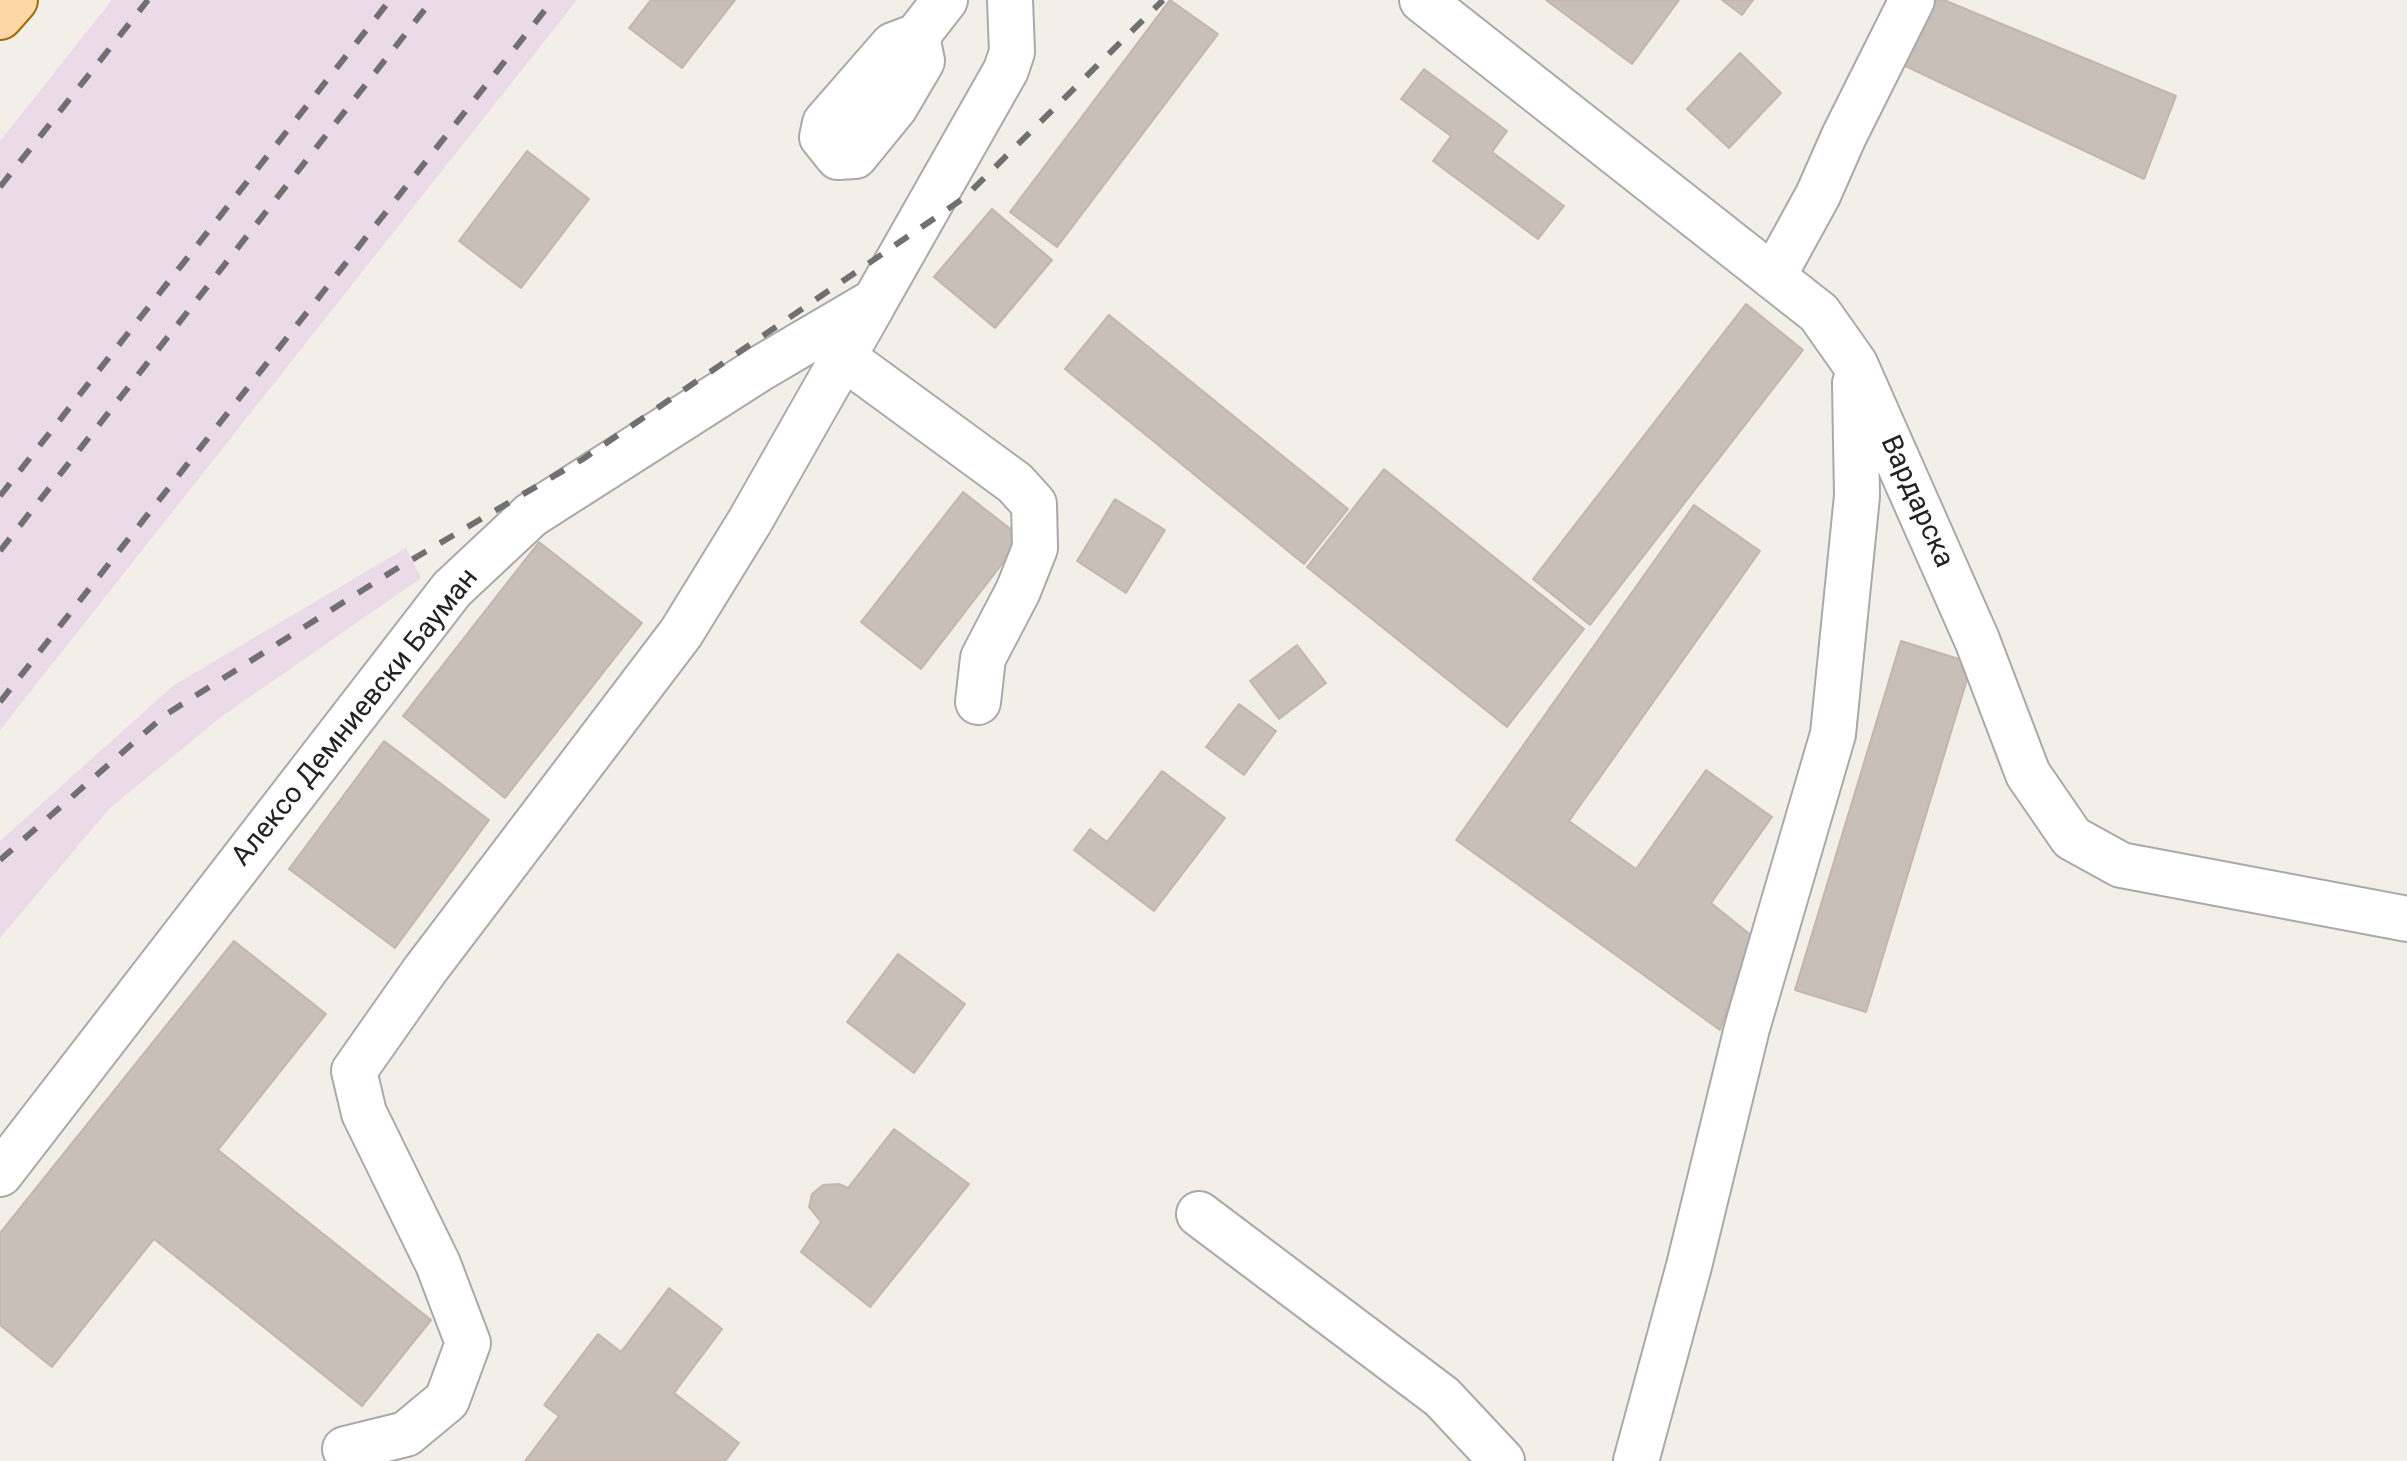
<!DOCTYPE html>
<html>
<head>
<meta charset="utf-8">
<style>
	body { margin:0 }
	canvas { display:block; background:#f2efe9 }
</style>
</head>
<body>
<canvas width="2407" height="1461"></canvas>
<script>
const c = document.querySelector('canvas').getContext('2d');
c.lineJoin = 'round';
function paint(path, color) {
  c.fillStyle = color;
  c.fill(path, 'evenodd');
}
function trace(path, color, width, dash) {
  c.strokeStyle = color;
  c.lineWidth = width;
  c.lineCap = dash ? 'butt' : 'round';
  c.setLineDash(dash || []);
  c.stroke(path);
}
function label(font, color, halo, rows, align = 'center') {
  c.font = font + ' Roboto,sans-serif';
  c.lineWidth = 6;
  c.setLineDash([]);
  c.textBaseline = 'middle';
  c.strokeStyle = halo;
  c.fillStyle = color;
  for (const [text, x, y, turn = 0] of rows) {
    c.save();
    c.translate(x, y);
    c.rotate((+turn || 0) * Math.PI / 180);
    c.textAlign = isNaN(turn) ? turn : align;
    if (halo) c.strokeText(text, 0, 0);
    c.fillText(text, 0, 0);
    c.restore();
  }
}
const industrial = new Path2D(`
	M112 0H577L0 730V141Z
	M406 548 421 578 221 717 110 808 0 938V841L174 685Z`);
const building = new Path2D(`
	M651 0H735L682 68 629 28Z
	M1170 0 1218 34 1057 247 1010 212Z
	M1546 0H1679L1632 64Z
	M1722 0H1753L1742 15Z
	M1925 0H1944L2176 96 2144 179 1899 63Z
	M1740 53 1781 93 1729 148 1687 109Z
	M1424 69 1507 131 1492 152 1564 206 1538 239 1433 161 1451 136 1401 99Z
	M527 151 589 199 521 288 459 241Z
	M992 209 1052 260 995 328 934 277Z
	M1746 304 1803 350 1590 625 1533 579Z
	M1109 315 1348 509 1304 564 1065 369Z
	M1384 469 1584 629 1507 727 1307 567Z
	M963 492 1022 538 921 669 861 622Z
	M1115 499 1165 530 1126 593 1077 561Z
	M1694 505 1760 551 1569 821 1636 869 1706 770 1772 817 1711 903 1752 936 1720 1030 1456 840Z
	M539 542 642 623 505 798 403 716Z
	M1901 641 1972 663 1866 1012 1795 990Z
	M1297 645 1326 683 1279 719 1250 681Z
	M1239 704 1276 731 1244 775 1206 747Z
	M384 741 489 820 395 948 289 869Z
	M1162 771 1225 818 1154 911 1074 850 1090 829 1107 842Z
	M234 941 326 1014 218 1150 431 1320 362 1406 154 1239 52 1367 0 1325V1233Z
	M898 954 965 1004 914 1073 847 1022Z
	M894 1129 969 1184 870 1307 801 1252 821 1222 809 1207 812 1194 823 1185 839 1184 848 1188Z
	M669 1288 722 1329 674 1393 739 1443 725 1461H525L559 1416 544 1405 598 1334 621 1352Z`);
const minor = new Path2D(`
	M1422 0 1819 313 1855 364 1977 640 2028 774 2072 838 2121 865 2407 919
	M917 36 922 61 895 107 855 156 838 157 822 137 825 123 893 45 917 36 945 0
	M1773 277 1818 195 1844 136 1912 0
	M843 357 1015 483 1034 504 1035 548 1018 591 983 658 978 702
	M0 1174 452 589 531 515 761 368 875 301 1006 70 1012 52 1010 0
	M1199 1214 1442 1397 1502 1461
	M345 1449 406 1434 447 1400 468 1343 438 1264 364 1113 354 1071 425 970 681 633 750 521 874 303
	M1636 1461 1689 1266 1747 1028 1833 734 1857 496 1855 383`);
const major = new Path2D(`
	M0 17 15 0`);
const rail = new Path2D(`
	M0 187 148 0
	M0 496 390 0
	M0 551 432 0
	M0 702 553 0
	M0 860 165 715 396 569 583 459 964 198 1163 0`);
const streetNames = [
	["Вардарска",1916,502,66],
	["Алексо Демниевски Бауман",356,718,-51]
];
paint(industrial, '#ebdbe8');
paint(building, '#c7bfb8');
trace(building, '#c4b6ab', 2);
trace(minor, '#a9a9a9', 48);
trace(major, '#a06b00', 48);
trace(minor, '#fff', 44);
trace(major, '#fcd6a4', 44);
trace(rail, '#707070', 6, [16, 16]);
label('28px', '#222', '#fff', streetNames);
</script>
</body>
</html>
